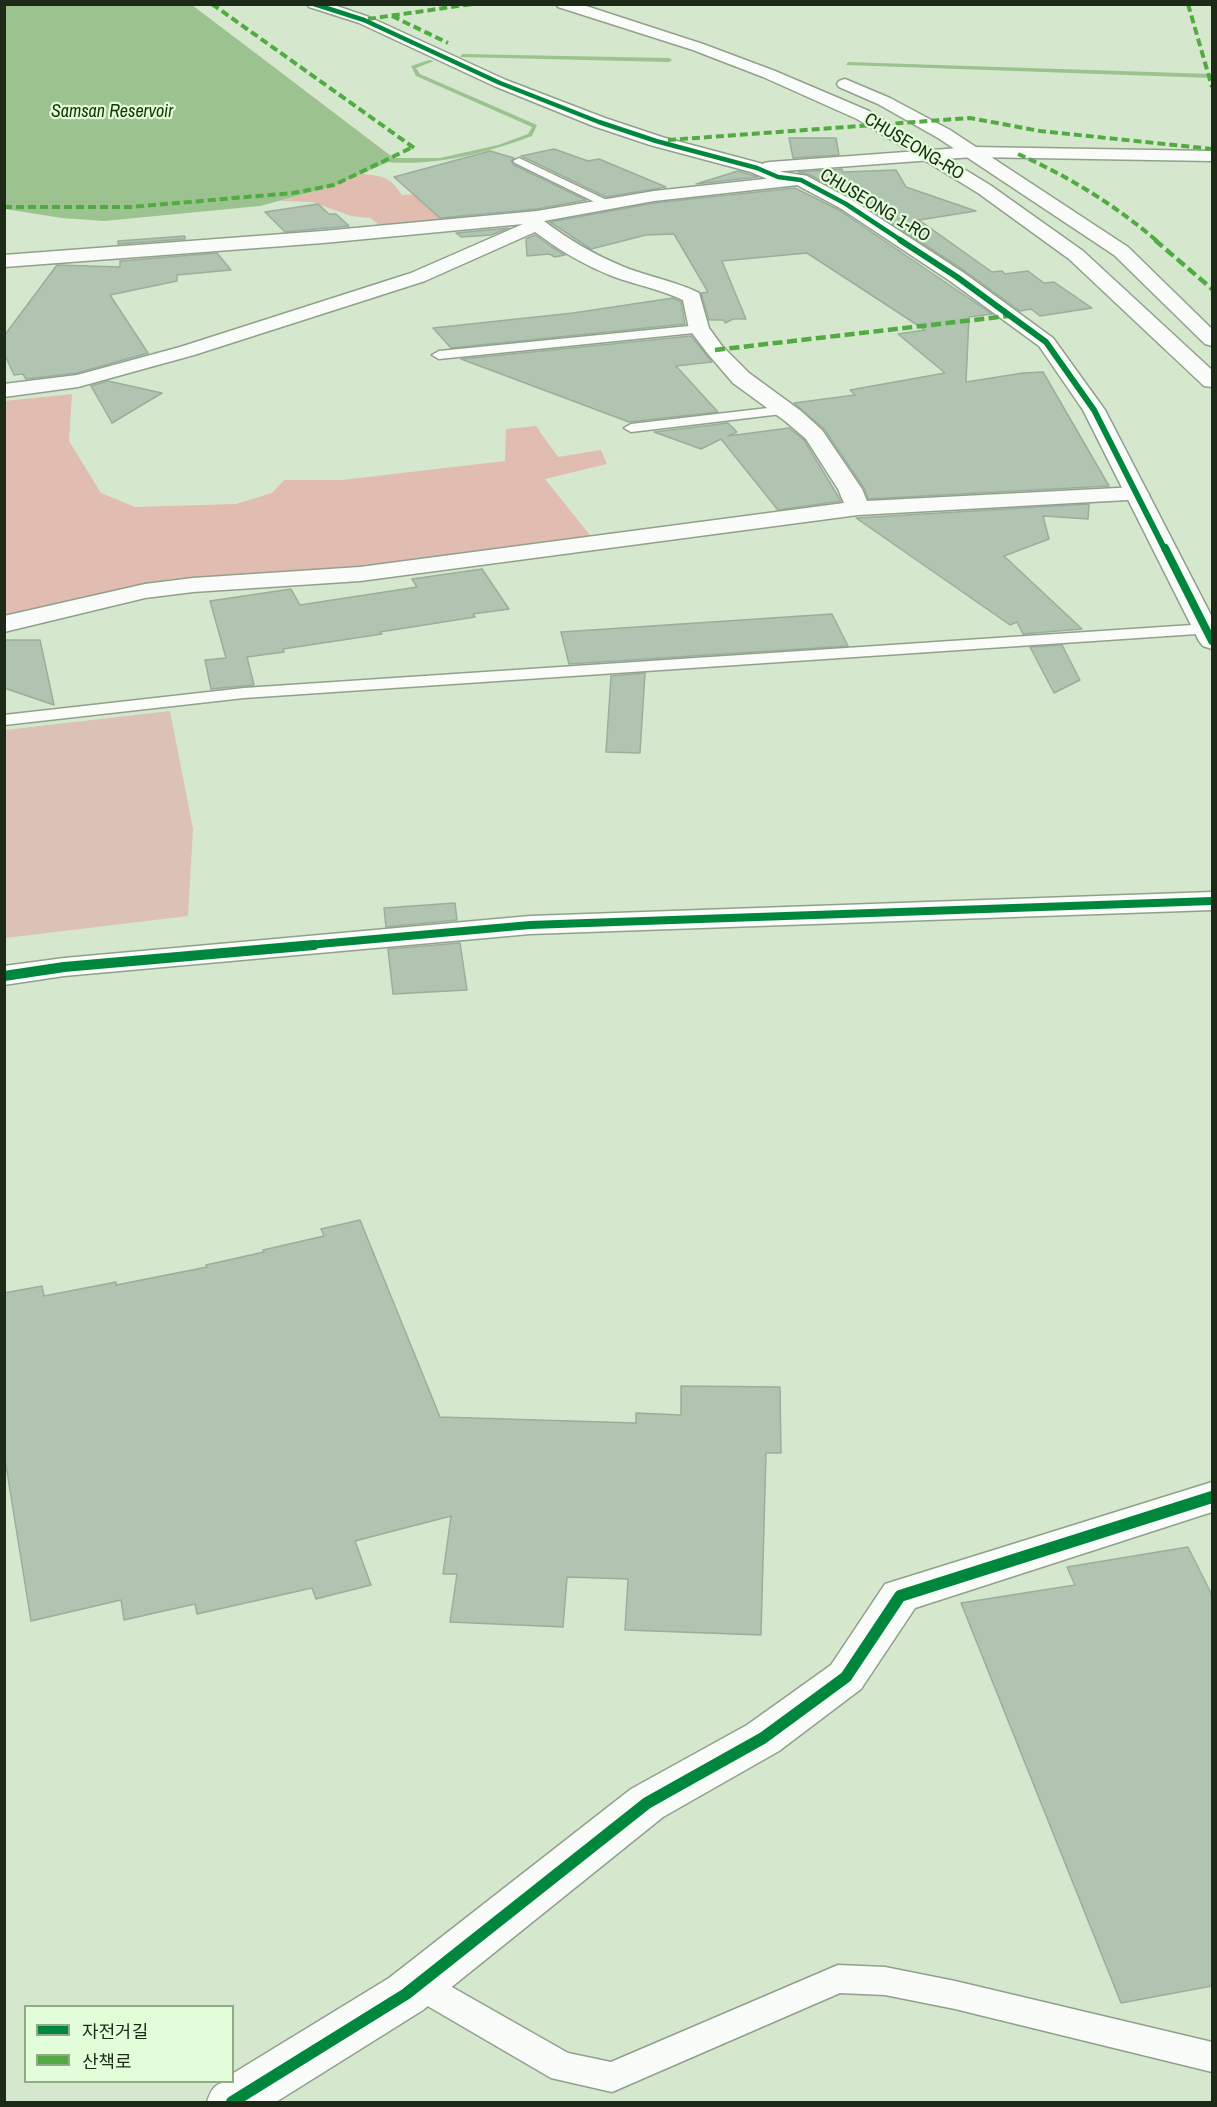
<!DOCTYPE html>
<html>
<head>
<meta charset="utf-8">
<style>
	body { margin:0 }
	#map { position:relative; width:1217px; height:2107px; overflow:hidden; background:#d5e8ce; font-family:"Archivo Narrow","Noto Sans KR",sans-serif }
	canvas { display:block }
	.frame { position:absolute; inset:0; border:6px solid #1d2a18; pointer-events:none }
	.legend { position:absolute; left:24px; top:2005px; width:210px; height:78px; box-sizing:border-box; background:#e2fed8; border:2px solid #93a98b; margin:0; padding:8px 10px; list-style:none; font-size:18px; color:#1d2a18 }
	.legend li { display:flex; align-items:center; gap:12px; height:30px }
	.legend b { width:30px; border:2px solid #93a98b }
</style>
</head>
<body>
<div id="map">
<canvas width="1217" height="2107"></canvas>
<div class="frame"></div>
<ul class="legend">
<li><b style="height:8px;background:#00873e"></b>자전거길</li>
<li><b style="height:8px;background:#52ab42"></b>산책로</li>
</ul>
</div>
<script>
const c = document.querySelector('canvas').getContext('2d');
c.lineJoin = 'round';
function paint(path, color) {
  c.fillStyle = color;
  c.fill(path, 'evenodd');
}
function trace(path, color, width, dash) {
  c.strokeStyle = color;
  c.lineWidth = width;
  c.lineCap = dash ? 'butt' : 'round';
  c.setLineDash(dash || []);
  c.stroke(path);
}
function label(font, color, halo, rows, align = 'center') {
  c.font = font + ' "Archivo Narrow",sans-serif';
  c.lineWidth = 4.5;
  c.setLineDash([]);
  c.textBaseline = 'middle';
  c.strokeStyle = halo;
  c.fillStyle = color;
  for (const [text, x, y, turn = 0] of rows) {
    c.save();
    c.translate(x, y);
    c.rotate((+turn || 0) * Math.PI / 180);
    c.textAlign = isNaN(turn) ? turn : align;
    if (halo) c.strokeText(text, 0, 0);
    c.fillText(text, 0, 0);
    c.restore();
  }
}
const green = new Path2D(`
	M170 711 193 829 188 916 5 938V730Z`);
const forest = new Path2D(`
	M362 174C384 176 390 177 402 195L422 194 472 214 464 218 381 226 370 218 351 216 312 202 280 201 334 186Z
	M72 394 69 441 101 493 135 507 236 504 272 493 284 480H342L505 461 506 429 536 426 558 457 601 450 607 464 545 479 593 539 364 569 190 581 20 617 5 615 4 401Z`);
const water = new Path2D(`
	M4 5H192L395 159 334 186 260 206 104 221 62 218 5 209Z`);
const stream = new Path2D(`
	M462 54 669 58 672 60 669 62 460 57Z
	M429 60 434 61 416 68 420 74 537 125 532 136C483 154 431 168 378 161L377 160 380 158H440L498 145 528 134 532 127 416 76 411 66Z
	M848 62 1212 74V78L846 65Z`);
const building = new Path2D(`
	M789 138H836L839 155 793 158Z
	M554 149 588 161 599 159 666 187 606 197 521 156Z
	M490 151 514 158 511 161 514 165 586 200 537 209 440 218 394 177Z
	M842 169 843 172 896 170 906 187 976 211 919 220 992 272 1002 271 1005 274 1028 271 1044 283 1054 282 1092 308 1040 316 1031 309 1020 311 965 271 853 198 808 174 798 172Z
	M738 171 758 177 696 184Z
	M795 188 839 210 992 314 969 317 966 382 1023 373 1043 372 1109 486 868 499 864 488 824 429 794 403 855 395 850 390 945 373 898 334 925 330 807 253 722 261 746 319H733L725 323 724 320H709L701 293 708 292 674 234 646 235 591 249 550 222 654 203Z
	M318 204 329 214H336L349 226 285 232 265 212Z
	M509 228 491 235 461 237 456 233Z
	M535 235 552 247 565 255 555 257 549 254 527 256 526 239Z
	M185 236V239L118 244V241Z
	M217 253 231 270 177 275V281L110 295 148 353 77 373 26 379 23 374 14 375 4 353V336L57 265 120 267V261Z
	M673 298 681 302 685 324 451 348 433 328 573 313Z
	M691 336 712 362 676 366 718 412 629 422 461 359Z
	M108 381 162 393 112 423 91 386Z
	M728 423 737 432 728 436 789 428 804 440 841 501 778 510 721 439 701 449 654 432Z
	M1089 504 1088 519 1043 516 1049 539 1004 556 1082 629 1023 634 1017 622 1010 625 856 518Z
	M482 569 509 609 473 614 475 617 380 632 382 634 283 649 284 652 247 657 254 685 211 689 205 660 226 658 210 601 291 589 300 605 417 587 412 579Z
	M832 614 848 646 569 664 561 632Z
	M4 640H40L54 705 4 688Z
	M1062 645 1080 680 1054 693 1030 647Z
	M645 673 640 753 606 752 611 676Z
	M455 903 457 920 386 927 384 908Z
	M460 943 467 990 393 994 388 949Z
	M360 1220 440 1417 636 1423V1413L681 1415V1386L780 1387 781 1453H766L761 1635 625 1630 628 1579 567 1577 563 1627 450 1622 457 1574H443L451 1516 355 1541 371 1585 316 1599 312 1588 197 1614 195 1604 124 1620 121 1600 31 1621 4 1453V1293L42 1286 44 1296 116 1282V1285L207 1267 206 1265 264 1252 263 1250 324 1236 321 1229Z
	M1188 1547 1212 1595V1986L1121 2003 961 1603 1075 1585 1067 1567Z`);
const lane = new Path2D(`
	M519 158 613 203 615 205 613 207H605L515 163 513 161Z
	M699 325 705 329 704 332 439 359 432 355 439 351Z
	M785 406 792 410 790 413 631 432 624 428 631 424Z
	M1207 624 1212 625V633L244 698 4 725V715L244 688Z
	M838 1965 885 1967 955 1981 1212 2042V2072L955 2009 885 1995 840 1993 612 2092 551 2078 407 1994 402 1984 407 1974 418 1970 429 1974 568 2053 611 2062Z`);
const street = new Path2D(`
	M973 147 1212 151V161L973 157 770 172 764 171 761 167 764 163 770 162Z
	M801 175 807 176 810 180 807 184 654 201 544 221C569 240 595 255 624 267 649 277 675 281 699 293L709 328 722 346 749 373 801 411 822 430 862 489 867 501 1137 487 1145 489 1149 494 1145 499 858 515 360 581 193 592 145 598 4 632V616L145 584 193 578 360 567 844 503 838 489 806 439 785 421 733 383 708 354 689 329 683 300C660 289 636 285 612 276 584 265 559 250 535 232L425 281 194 355 78 387 4 397V384L77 375 180 347 411 273 523 224 323 243 4 267V255L323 231 537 211 654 191Z
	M1212 892V910L530 934 64 976 4 985V966L64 958 530 916Z
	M1212 1482V1512L915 1608 861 1689 779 1751 663 1817 423 2010 276 2102H207C212 2087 216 2082 232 2082V2074L389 1978 631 1789 747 1725 831 1665 885 1584Z`);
const secondary = new Path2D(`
	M307 4H331L369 17 506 80 605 118 662 137 763 164 782 172 807 176 852 200 964 273 1053 338 1105 410 1212 617V649L1203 646 1199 641 1083 410 1039 346 950 281 840 208 797 185 772 181 751 172 650 145 593 126 494 86 359 23 309 7Z`);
const primary = new Path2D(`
	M556 4H580L703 44 775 71 869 111 990 185 1083 251 1212 370V387L1204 386 1069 259 978 193 857 119 763 77 693 50 558 7Z
	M845 79 890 98 950 130 1128 247 1212 329V346L1205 344 1114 255 938 138 878 104 839 87 837 84 839 81Z`);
const quietFar1 = new Path2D(`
	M212 4 417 150
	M1188 4 1212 87
	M392 16 448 43
	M368 19 472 4
	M668 140 970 118 1040 131 1212 149
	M1018 154C1068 176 1115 205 1157 241
	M4 207H131L293 193 334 185 413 147`);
const quiet = new Path2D(`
	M1155 240 1212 289
	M715 350 1008 316`);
const cyclewayFar4 = new Path2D(`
	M314 4 364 20 500 83 599 122 656 141 757 168 778 177 801 180 846 204 902 241`);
const cyclewayFar3 = new Path2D(`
	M900 240 957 277 1046 342 1094 410 1165 550`);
const cyclewayFar2 = new Path2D(`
	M1165 548 1212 641
	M297 946 530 925 1212 901`);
const cyclewayFar1 = new Path2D(`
	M4 976 64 967 314 945`);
const cycleway = new Path2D(`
	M232 2102 406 1994 647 1803 763 1738 846 1677 900 1596 1212 1497`);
const farWaternames = [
	["Samsan Reservoir",112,112]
];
const farStreetnames = [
	["CHUSEONG-RO",914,147,31],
	["CHUSEONG 1-RO",875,206,31]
];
paint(green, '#dbc1b6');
paint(forest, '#e1bcb1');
paint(water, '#9cc28f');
paint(stream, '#9cc28f');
paint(building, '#b1c3b1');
trace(building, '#9bae9c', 1.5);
trace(lane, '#91a08d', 3);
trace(street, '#91a08d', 3);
trace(secondary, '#91a08d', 3);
trace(primary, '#91a08d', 3);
paint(lane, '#f9fcf8');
paint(street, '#f9fcf8');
paint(secondary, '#f9fcf8');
paint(primary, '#f9fcf8');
trace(quietFar1, '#52ab42', 4, [8, 4]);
trace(quiet, '#52ab42', 4.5, [10, 4.5]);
trace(cyclewayFar4, '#00873e', 4.5);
trace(cyclewayFar3, '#00873e', 6);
trace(cyclewayFar2, '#00873e', 8);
trace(cyclewayFar1, '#00873e', 10);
trace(cycleway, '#00873e', 12);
label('italic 18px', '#163409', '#e2fed8', farWaternames);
label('18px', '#1d2a18', '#e2fed8', farStreetnames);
</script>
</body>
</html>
